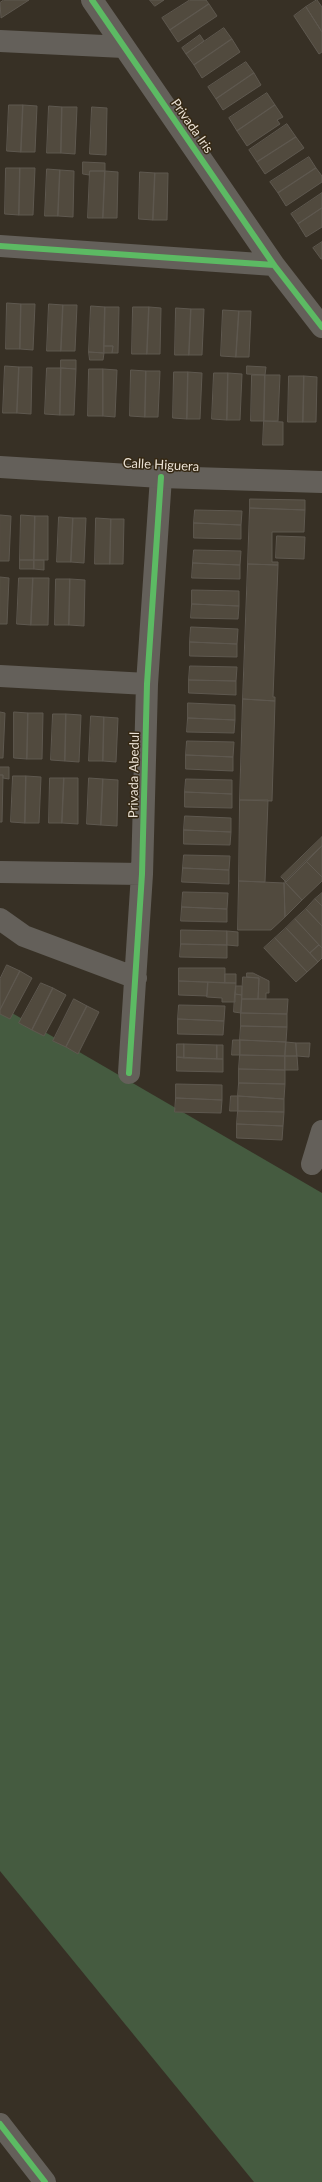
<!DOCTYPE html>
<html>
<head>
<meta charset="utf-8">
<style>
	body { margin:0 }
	canvas { display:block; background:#373025 }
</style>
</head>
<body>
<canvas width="322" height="2182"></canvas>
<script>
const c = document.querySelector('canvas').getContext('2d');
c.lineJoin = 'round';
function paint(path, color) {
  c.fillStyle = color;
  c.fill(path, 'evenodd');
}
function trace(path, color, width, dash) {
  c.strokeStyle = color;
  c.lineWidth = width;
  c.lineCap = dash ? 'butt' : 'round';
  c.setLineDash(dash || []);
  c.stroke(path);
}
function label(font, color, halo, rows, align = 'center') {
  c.font = font + ' Lato,sans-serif';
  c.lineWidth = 3;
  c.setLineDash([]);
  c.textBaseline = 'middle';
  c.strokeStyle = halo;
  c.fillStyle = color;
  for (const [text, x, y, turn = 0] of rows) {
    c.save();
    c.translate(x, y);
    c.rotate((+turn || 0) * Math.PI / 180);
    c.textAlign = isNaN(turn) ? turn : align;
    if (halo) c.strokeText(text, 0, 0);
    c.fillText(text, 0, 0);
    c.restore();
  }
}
const green = new Path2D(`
	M0 1006 322 1193V2182H254L0 1871Z`);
const building = new Path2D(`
	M4 0H29L1 18 0 3Z
	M150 0H164L155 6Z
	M190 0H206L209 4 170 30 162 18Z
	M317 0 322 7V32L306 7Z
	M209 4 217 16 178 42 170 30Z
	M306 7 322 32V52L319 54 294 16Z
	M224 28 232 39 194 65 186 54Z
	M200 35 204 41 186 54 182 48Z
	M232 39 240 52 202 78 194 65Z
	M246 62 254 73 216 99 208 87Z
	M254 73 261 85 223 110 216 99Z
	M267 93 275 105 237 131 229 118Z
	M9 105H23L21 152 7 151Z
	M23 105 37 106 35 152H21Z
	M275 105 283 117 277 120 280 124 247 146 237 131Z
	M49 106 62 107 61 153H47Z
	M62 107H77L75 154 61 153Z
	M92 107 107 108 106 155 90 154Z
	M287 124 296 137 257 162 249 150Z
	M296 137 304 148 265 174 257 162Z
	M309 157 316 168 278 193 270 182Z
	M83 162 105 163V171H90L89 175 83 174Z
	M6 168H20L19 215 5 214Z
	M20 168H35L33 215H19Z
	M316 168 322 176V182L286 206 278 193Z
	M47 169 60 170 58 216H45Z
	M60 170 74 171 73 217 58 216Z
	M90 171H105L103 218H88Z
	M105 171 118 172 117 218H103Z
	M140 172 155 173 153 220 139 219Z
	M155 173H168L167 220H153Z
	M322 193V208L298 224 291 214Z
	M322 208V227L306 237 298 224Z
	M322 242V259H321L313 248Z
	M7 303 21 304 20 349H6Z
	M21 304H35L33 350 20 349Z
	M49 304 63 305 61 351H47Z
	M63 305H77L75 351H61Z
	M91 306 105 307 104 353 89 352Z
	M105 307H119L118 353H112L113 346H104Z
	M133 307H149L147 354H132Z
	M149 307 161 308 160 354H147Z
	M176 308 191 309 189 355H175Z
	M191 309H204L202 355H189Z
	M223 310 239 311 236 357 221 356Z
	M239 311H251L249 357H236Z
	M104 346H113L112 353H104Z
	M89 352 104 353 103 360H90Z
	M61 360H76V369L61 368Z
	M5 366 19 367 17 413H3Z
	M247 366 266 367 265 375 247 374Z
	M19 367H32L31 414 17 413Z
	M47 368H61L60 415 45 414Z
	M61 368 76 369 74 415H60Z
	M89 369H103V416H88Z
	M103 369 117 370 115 417 103 416Z
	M131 370 146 371 145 417 130 416Z
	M146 371H160L158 417H145Z
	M174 372H188L187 419 173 418Z
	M188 372 202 373 200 419H187Z
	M214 373H228L227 420 212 419Z
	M228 373 242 374 240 420H227Z
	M252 375H265L264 421H251Z
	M265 375H280L278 421H264Z
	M289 376H304L303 422H288Z
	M304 376 317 377 316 422H303Z
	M264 421 283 422V445H263Z
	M250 499 305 500V510L250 508Z
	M250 508 305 510 304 532H272V562H278V565L248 564Z
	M195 510 242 511 241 525 194 523Z
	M0 515 11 516 9 561H0Z
	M21 515 35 516 34 560H20Z
	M35 516H48V560H34Z
	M59 517 73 518 71 562H57Z
	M73 518H86L84 563 71 562Z
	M96 518 111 519 110 564H95Z
	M111 519H124L123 564H110Z
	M194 523 241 525V539L194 538Z
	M277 536 305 537 304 559 276 558Z
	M194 550 241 551 240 565 193 563Z
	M20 560H34V569H20Z
	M34 560H44V570L34 569Z
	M193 563 240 565V579L192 578Z
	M248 564 278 565 273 697H275V701L243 699Z
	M0 577 9 578 7 624H0Z
	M19 578H33L31 625 17 624Z
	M33 578H49L48 625H31Z
	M56 579H70L69 625H55Z
	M70 579 85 580 84 626 69 625Z
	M192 590 239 591V606L192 604Z
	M192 604 239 606 238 619 191 618Z
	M191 627 238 629 237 644 190 642Z
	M190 642 237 644V657L190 656Z
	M190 666 237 667 236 681 189 680Z
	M189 680 236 681V695L189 693Z
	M243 699 275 701 272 801 240 800Z
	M188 703 235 705V720L188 718Z
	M0 712 5 713 3 758H0Z
	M14 712 28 713 27 759 14 758Z
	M28 713H43L42 759H27Z
	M53 714H66L65 761 51 760Z
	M66 714 81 715 79 762 65 761Z
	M91 716 104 717 103 761H89Z
	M104 717 118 718 116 762 103 761Z
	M188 718 235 720 234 733 187 732Z
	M187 741 234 742 233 757 186 755Z
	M186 755 233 757V771L186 769Z
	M0 767H9V779L3 778V775H0Z
	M0 775H3L2 822H0Z
	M13 776H26L25 823 11 822Z
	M26 776 41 777 39 823H25Z
	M50 778H64L62 823H49Z
	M64 778H78V824L62 823Z
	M89 778 103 779 101 825 87 824Z
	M103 779 118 780 117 826 101 825Z
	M186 779 232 780V794L185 792Z
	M185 792 232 794V808L185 807Z
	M240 800H268L265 882 239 881Z
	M185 816 231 818V832L184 830Z
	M184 830 231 832 230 845 184 844Z
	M322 837V846L286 882 281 877Z
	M322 846V877L306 861Z
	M184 855 230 856 229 870 183 868Z
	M306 861 322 877V881L302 900 285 882Z
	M183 868 229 870V884L182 882Z
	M239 881 284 883 285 917 271 930H238Z
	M285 882 302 900 285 917 284 883Z
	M183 892 228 893 227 909 182 907Z
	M322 893V906L315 899Z
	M315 899 322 906V926L306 909Z
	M182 907 227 909V922L181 921Z
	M306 909 322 926V948L295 919Z
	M295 919 319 945 310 953 286 928Z
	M286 928 318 962 307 972 275 938Z
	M181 930 227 931V945L181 944Z
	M227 931 238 932V946L227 945Z
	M275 938 307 972 296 982 264 948Z
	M181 944 227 945V958L180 957Z
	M319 945 322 948V958L318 962 310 953Z
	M7 965 20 971 0 1010V979Z
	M179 968H225V983L179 981Z
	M20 971 32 978 10 1019 0 1014V1010Z
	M247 973H253L269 981V993H266V999H258L259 978 247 977Z
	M225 974H236V983H225Z
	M243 977 259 978 258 999H242Z
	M179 981 208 982 207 996 179 995Z
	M208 982 236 983 235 1002H222V998L207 997Z
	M41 983 53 988 32 1030 19 1023Z
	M236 986H242V995L235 994Z
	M53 988 66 995 44 1036 32 1030Z
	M235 994 242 995 241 1013 234 1012Z
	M74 999 87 1006 66 1047 53 1041Z
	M242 999H288L287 1014 241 1013Z
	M179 1005 225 1006 224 1021 178 1019Z
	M87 1006 99 1012 78 1054 66 1047Z
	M241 1013 287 1014V1027L241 1026Z
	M178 1019 224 1021 223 1035 178 1034Z
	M241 1026 287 1027 286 1042 240 1040Z
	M233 1040H240V1055H232Z
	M240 1040 286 1042 285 1056 240 1055Z
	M286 1042 296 1043 297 1056H285Z
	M296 1043H310L309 1057 297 1056Z
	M177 1044H184V1058L177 1057Z
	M184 1044 217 1045V1059L184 1058Z
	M217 1045H223V1059H217Z
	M240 1055 285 1056V1070L239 1069Z
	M285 1056H297L298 1070H285Z
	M177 1057 223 1059V1072L177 1071Z
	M239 1069 285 1070V1084L239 1083Z
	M239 1083 285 1084 284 1099 238 1096Z
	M176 1084 222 1085V1100L176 1098Z
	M231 1096H238V1111H230Z
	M238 1096 284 1099V1112L238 1111Z
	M176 1098 222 1100 221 1113 175 1112Z
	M238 1111 284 1112 283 1126 237 1124Z
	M237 1124 283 1126 282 1140 237 1138Z`);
const minor = new Path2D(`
	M92 0 274 265 322 327
	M0 41 124 47
	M0 246 274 265
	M0 676 147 684
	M0 872 142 874
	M0 919 24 936 136 978
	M129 1073 142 874 147 684 161 477
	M312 1164 322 1131
	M0 2124 45 2182`);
const tertiary = new Path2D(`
	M0 467 161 477 322 482`);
const cycleway = new Path2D(`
	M92 0 274 265 322 327
	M0 246 274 265
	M129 1073 142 874 147 684 161 477
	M0 2124 45 2182`);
const streetNames = [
	["Privada Iris",192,126,55],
	["Calle Higuera",161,465,3],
	["Privada Abedul",134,775,-89]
];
paint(green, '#455b40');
paint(building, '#514a3e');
trace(building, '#5e584f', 1);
trace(minor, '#64605a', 22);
trace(tertiary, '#64605a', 22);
trace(cycleway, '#5cba63', 6);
label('13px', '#eae1d4', '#352813', streetNames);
</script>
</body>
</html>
